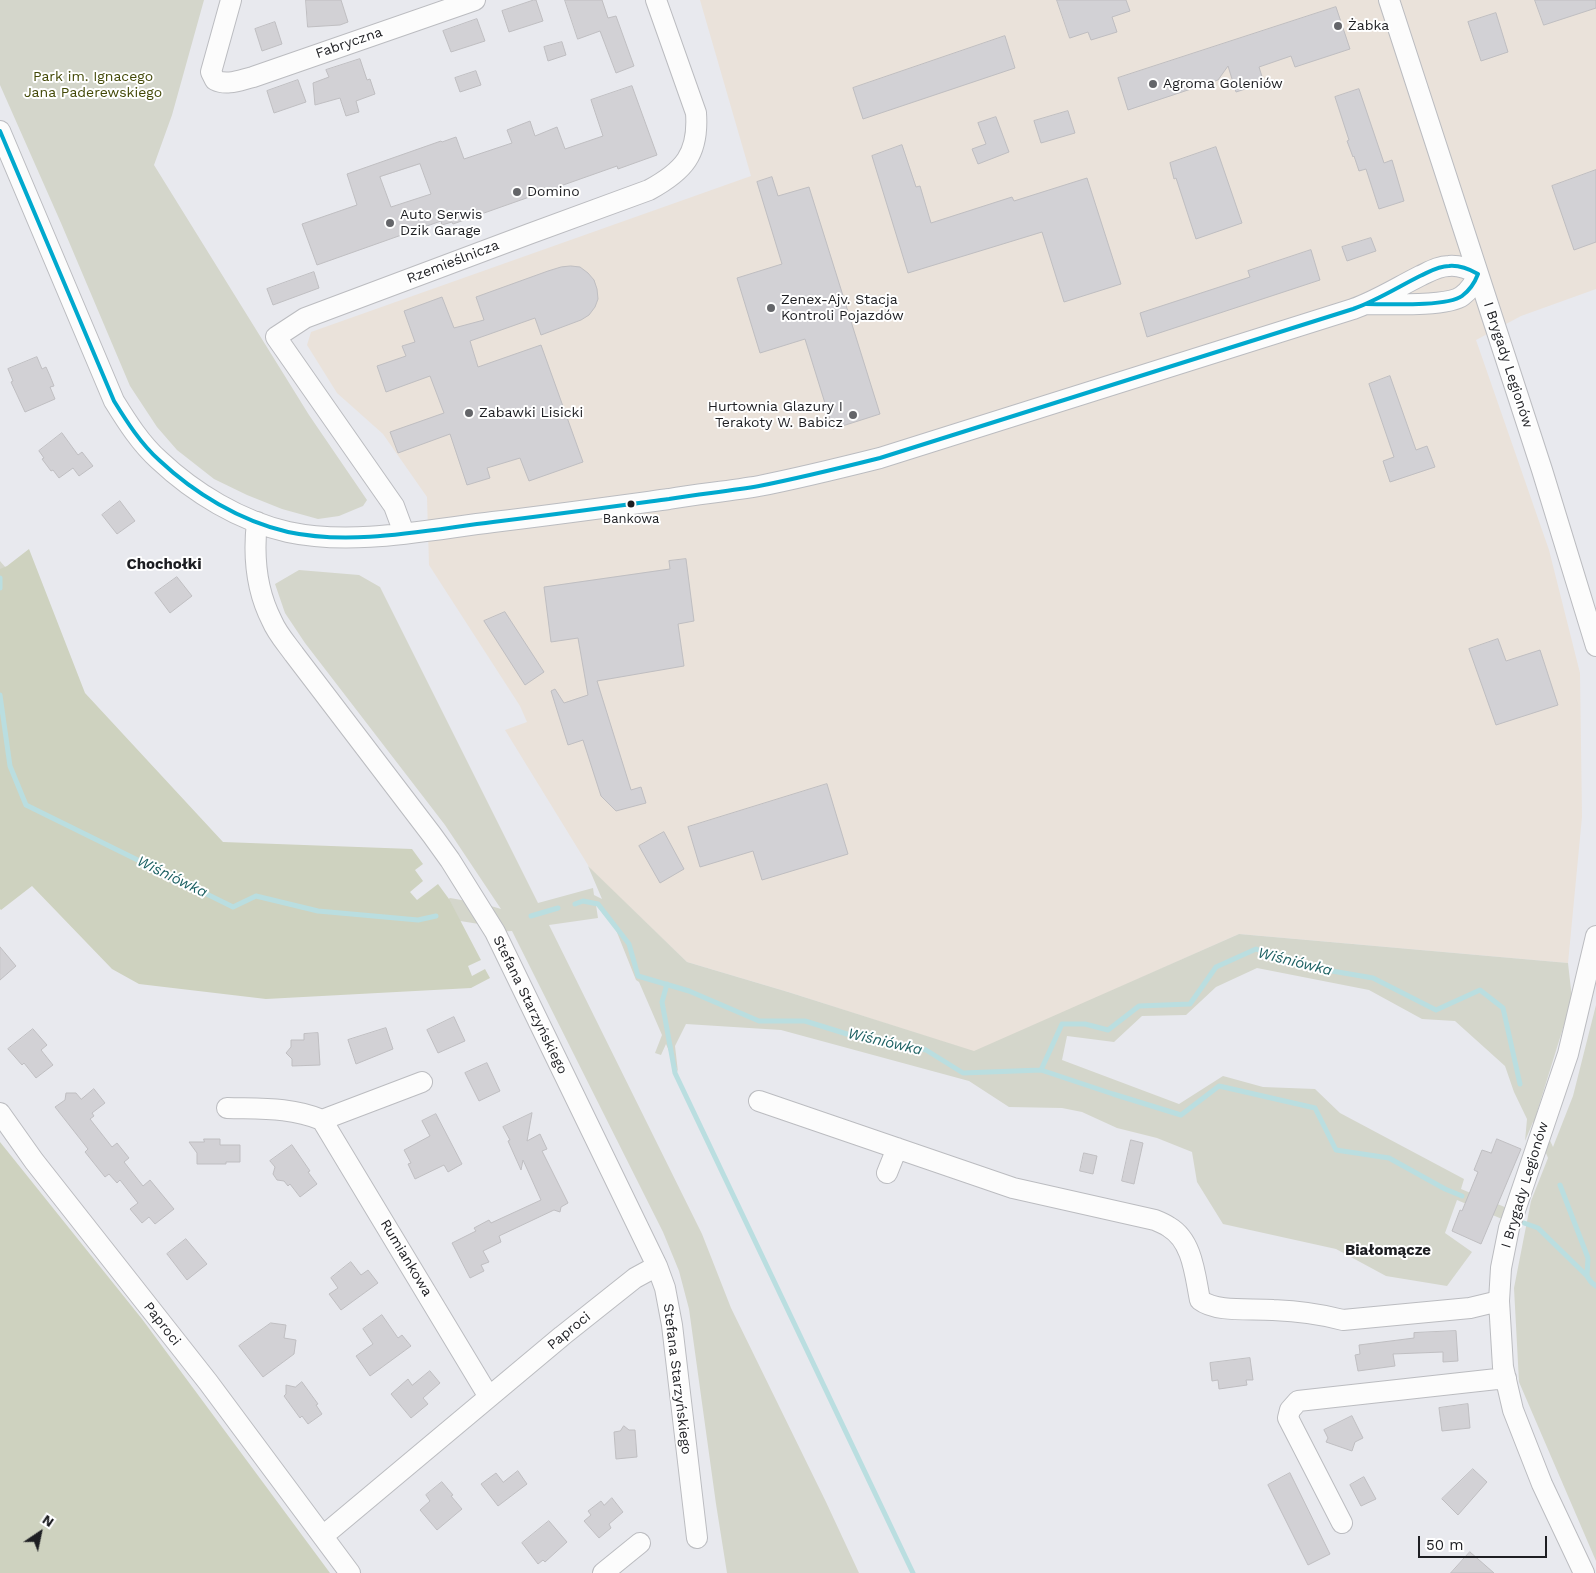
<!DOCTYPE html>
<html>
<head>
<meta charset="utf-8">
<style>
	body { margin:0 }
	#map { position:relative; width:1596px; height:1573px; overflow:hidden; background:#e8e9ee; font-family:"Work Sans",sans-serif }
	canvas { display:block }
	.north { position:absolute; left:15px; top:1508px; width:50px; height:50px; -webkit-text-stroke:4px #fff; paint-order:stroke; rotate:34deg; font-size:14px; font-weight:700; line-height:20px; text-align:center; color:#1d1e22 }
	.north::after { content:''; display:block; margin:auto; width:18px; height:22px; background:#1d1e22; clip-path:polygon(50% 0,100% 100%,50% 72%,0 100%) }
	.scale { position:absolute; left:1418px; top:1536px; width:129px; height:22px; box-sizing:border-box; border:2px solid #1d1e22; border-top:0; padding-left:6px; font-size:15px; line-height:18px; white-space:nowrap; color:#1d1e22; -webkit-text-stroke:4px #fff; paint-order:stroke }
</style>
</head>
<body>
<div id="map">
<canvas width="1596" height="1573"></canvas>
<div class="north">N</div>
<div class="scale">50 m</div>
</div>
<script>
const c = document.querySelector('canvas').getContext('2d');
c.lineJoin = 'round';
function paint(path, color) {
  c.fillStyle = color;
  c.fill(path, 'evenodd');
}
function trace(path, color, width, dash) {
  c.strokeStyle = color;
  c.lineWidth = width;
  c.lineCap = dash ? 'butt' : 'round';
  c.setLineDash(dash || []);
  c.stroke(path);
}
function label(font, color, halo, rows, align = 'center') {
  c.font = font + ' "Work Sans",sans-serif';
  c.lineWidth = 4;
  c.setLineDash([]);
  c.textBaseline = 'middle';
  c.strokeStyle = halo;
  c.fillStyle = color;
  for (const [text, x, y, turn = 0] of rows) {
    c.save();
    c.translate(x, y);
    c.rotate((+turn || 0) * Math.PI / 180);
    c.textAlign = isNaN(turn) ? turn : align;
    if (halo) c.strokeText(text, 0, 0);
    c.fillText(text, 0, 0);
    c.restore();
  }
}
const industrial = new Path2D(`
	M700 0H1596V289L1521 316 1476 340 1549 550 1580 673 1582 817 1568 963 1239 934 975 1052 788 992 687 962 591 870 505 730 527 722 520 706 429 565 427 497 383 434 337 393 307 345 311 332 751 176Z`);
const green = new Path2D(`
	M0 0H204L172 115 154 165 309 415 367 500 363 506 339 516 318 519 282 509 247 495 214 479 177 450 157 427 130 386 61 223 0 85Z
	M0 561C3 565 8 569 10 574 24 597 14 621 1 642L17 764 27 782 46 797 82 818 189 865 209 879 215 889 229 897 237 899 249 889 268 888 287 890 360 910H405L434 908 450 898 484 904 501 909 445 825 305 643 285 613 275 584 299 570 359 575 380 587 538 903 593 888 594 895 602 899 588 866 687 962 788 992 974 1051 1239 934 1568 963 1572 999 1537 1112 1553 1147 1573 1096 1596 1005V1561L1519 1382 1514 1288 1531 1201 1548 1158 1533 1122 1525 1141 1527 1119 1514 1092 1505 1066 1455 1021 1422 1019 1369 990 1257 968 1216 987 1186 1015 1142 1016 1114 1042 1067 1036 1062 1060 1179 1104 1223 1076 1263 1087 1315 1089 1340 1113 1464 1179 1461 1189 1524 1215 1521 1227 1457 1200 1445 1233 1472 1252 1447 1286 1386 1276 1336 1249 1223 1224 1197 1182 1192 1152 1157 1138 1117 1128 1082 1112 1062 1108 1009 1107 969 1081 781 1030 686 1024 675 1046 678 1072 666 1044 661 1055 655 1053 662 1035 639 982 636 980 616 930 596 905 598 918 549 925 702 1234 731 1308 826 1502 859 1573H727L716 1504 689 1309 679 1271 663 1232 512 931 495 932 479 924 454 920 440 928 357 931 283 910 257 909 243 921 221 917 201 904 21 808 1 778 0 773Z`);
const forest = new Path2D(`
	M29 549 85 693 223 842 412 849 423 864 415 870 423 881 410 892 417 900 438 884 449 899 481 960 468 966 472 976 485 969 490 978 471 988 266 999 139 984 112 969 32 886 1 910 0 909V569L7 566Z
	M0 1142 142 1319 330 1573H0Z`);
const stream = new Path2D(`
	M0 578V588
	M0 695 10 766 26 805 233 907 256 896 318 911 418 920 436 916
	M575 904 583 901 598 904 629 944 638 976 689 991 759 1021H805L847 1034 926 1050 963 1073 1041 1070 1062 1024H1085L1108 1030 1139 1006 1190 1004 1216 967 1256 949 1297 965 1373 978 1436 1010 1480 990 1503 1008 1520 1084
	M531 916 558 908
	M667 984 662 1002 675 1073 913 1573
	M1041 1070 1113 1094 1181 1115 1219 1086 1315 1108 1336 1150 1389 1158 1445 1189 1462 1196
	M1560 1185 1588 1258 1587 1276 1591 1282 1596 1286
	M1524 1223 1538 1228 1587 1276`);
const building = new Path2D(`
	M306 0H341L348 22 340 25 308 27Z
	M534 0H536L543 21 509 32 502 11Z
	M565 0H602L608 18 616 16 634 66 616 73 600 31 578 39Z
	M1057 0H1126L1130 11 1112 17 1117 32 1091 40 1088 32 1070 38Z
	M1535 0H1596V8L1544 25Z
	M1336 7 1350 49 1295 67 1291 56 1259 67 1264 83 1236 92 1228 66 1218 80 1128 110 1118 78Z
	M1496 13 1508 52 1481 61 1468 22Z
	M477 19 485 41 451 52 443 31Z
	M275 22 282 44 262 51 255 29Z
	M1005 36 1015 68 863 119 853 88Z
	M562 42 566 55 548 61 544 47Z
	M360 59 367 80 370 79 375 94 356 101 359 112 346 116 340 98 315 105 313 83 329 77 326 70Z
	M476 71 481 85 460 92 455 78Z
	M298 80 306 102 274 113 267 91Z
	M632 86 657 155 618 169 617 166 453 224 452 222 442 225 441 221 317 265 302 224 357 205 347 174 441 141 442 142 456 137 464 159 512 143 507 130 530 121 535 136 557 127 565 149 603 136 591 100ZM420 164 431 194 391 207 380 177Z
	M1359 89 1384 163 1392 160 1404 201 1379 209 1366 169 1359 171 1354 156 1353 157 1347 141 1349 140 1335 97Z
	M1068 111 1075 133 1041 143 1034 121Z
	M996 117 1009 152 978 164 972 149 986 144 978 123Z
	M902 145 916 187 920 186 931 223 1012 197 1014 201 1087 178 1121 284 1064 302 1042 232 908 273 872 156Z
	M1216 147 1242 223 1196 239 1176 178 1174 179 1170 163Z
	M1596 170V242L1574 250 1552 186Z
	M772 177 778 196 809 187 880 414 833 429 805 339 760 353 737 278 782 264 757 182Z
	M1371 238 1376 251 1347 261 1342 247Z
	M1311 250 1320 280 1147 337 1140 313 1250 277 1248 271Z
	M571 266 580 267 588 273 594 280 597 289 598 299 595 307 589 315 581 320 541 335 535 318 470 341 478 367 541 345 583 462 529 481 520 458 487 468 490 478 467 485 450 434 398 453 390 432 444 413 430 376 386 392 377 366 406 356 402 346 415 342 404 311 442 297 454 328 484 320 476 297 548 271 561 267Z
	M314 272 319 288 273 305 267 289Z
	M37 357 42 369 46 367 50 376 54 386 50 387 55 399 25 412 11 382 13 381 8 369Z
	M1390 376 1416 450 1427 446 1435 467 1390 482 1383 461 1394 457 1369 384Z
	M62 433 78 455 82 452 93 466 79 476 73 468 59 478 53 470 51 471 42 459 44 458 39 451Z
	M120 501 135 521 117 534 102 515Z
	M686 559 694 621 678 624 684 666 597 681 631 790 641 787 646 803 616 811 601 796 583 740 568 745 551 691 555 689 564 703 588 695 578 638 551 642 544 587 670 569 669 561Z
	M177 577 192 596 170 613 155 593Z
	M505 612 544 672 525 685 484 621Z
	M1498 639 1506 661 1540 650 1558 705 1496 725 1469 649Z
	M827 784 848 854 762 880 753 851 700 867 688 827Z
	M664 832 684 869 660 883 639 846Z
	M0 947 16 966 0 980Z
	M454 1017 465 1041 438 1053 427 1030Z
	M386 1028 393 1049 356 1064 348 1040Z
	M33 1029 47 1045 41 1050 53 1065 36 1078 24 1063 22 1065 8 1049Z
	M318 1033 320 1065 292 1066V1059L286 1053 291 1047V1040H304V1034Z
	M487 1063 500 1091 479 1101 465 1073Z
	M94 1089 105 1103 92 1113 94 1116 90 1119 112 1147 117 1143 129 1158 124 1162 143 1186 150 1180 174 1209 155 1224 149 1217 142 1223 130 1209 138 1203 120 1180 117 1183 109 1174 105 1177 85 1152 88 1149 55 1107 65 1100 66 1093H76L81 1099Z
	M532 1113 527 1141 540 1134 547 1149 542 1151 568 1203 561 1207 560 1212 554 1210 499 1236 501 1242 483 1251 489 1262 481 1265 484 1271 470 1278 452 1243 476 1231 474 1228 489 1220 491 1223 541 1200 523 1160 521 1170 508 1141 510 1140 503 1127Z
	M436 1114 462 1164 448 1172 444 1165 415 1179 408 1164 411 1163 404 1150 430 1136 422 1121Z
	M204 1139H220V1145H240V1162H226V1164H197V1153L189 1142H204Z
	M1497 1139 1521 1149 1481 1244 1452 1231 1460 1210 1462 1211 1478 1172 1474 1170 1482 1150 1491 1153Z
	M1131 1140 1143 1143 1134 1184 1122 1181Z
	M292 1145 310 1171 308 1172 317 1184 300 1197 290 1184 288 1186 284 1181 277 1180 273 1174 275 1167 270 1161Z
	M1084 1153 1097 1156 1093 1174 1080 1171Z
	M186 1239 207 1264 187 1280 167 1254Z
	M351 1262 361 1275 368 1270 378 1283 341 1310 329 1294 338 1288 331 1278Z
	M382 1315 398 1338 402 1335 411 1346 370 1376 356 1356 373 1344 363 1329Z
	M271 1323 286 1325 284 1338 296 1340 294 1354 263 1377 239 1346Z
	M1456 1331 1458 1361 1443 1362V1352L1393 1354 1395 1366 1358 1371 1355 1355 1360 1354 1359 1345 1414 1338V1333Z
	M1250 1358 1253 1380H1246L1247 1385 1219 1389 1218 1380 1212 1381 1210 1363Z
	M430 1371 440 1383 423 1398 428 1404 411 1418 391 1394 408 1379 412 1385Z
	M302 1382 318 1404 316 1405 322 1414 308 1424 302 1416 300 1418 284 1396 286 1394V1385L295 1387Z
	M1468 1404 1470 1428 1442 1431 1439 1408Z
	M1352 1416 1363 1438 1355 1442 1352 1451 1326 1442 1328 1438 1324 1430Z
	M624 1426 629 1430H635L637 1457 616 1459 614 1432 620 1431Z
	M1473 1469 1487 1482 1458 1515 1442 1499Z
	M518 1471 527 1484 498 1506 481 1484 496 1473 503 1482Z
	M1290 1473 1330 1554 1308 1565 1268 1485Z
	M1364 1477 1376 1499 1361 1506 1350 1485Z
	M442 1482 453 1495 451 1496 462 1509 437 1530 420 1510 430 1501 426 1495Z
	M612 1498 623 1512 609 1524 611 1528 599 1538 584 1521 591 1515 588 1511 601 1501 604 1505Z
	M549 1521 567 1542 545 1562 543 1560 538 1564 522 1543Z
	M1470 1552 1494 1573H1451Z`);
const minor = new Path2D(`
	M231 0 211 72 215 80C227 86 240 80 253 77L475 0
	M1389 0 1542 470 1596 646
	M0 131 114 401C127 422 141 444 159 460 194 493 240 521 288 532 353 546 427 530 493 522 552 515 610 507 669 499 699 494 730 491 759 486 800 478 840 468 880 458L1353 309C1376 301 1398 287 1420 276 1429 272 1438 266 1449 266 1460 265 1469 269 1478 274 1475 282 1470 290 1462 296 1447 307 1386 304 1366 304
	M257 522C253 557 256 590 272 621 277 633 286 643 294 654L432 835 450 860 495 932 657 1266 665 1288 672 1325 697 1538
	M404 533 394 506 276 337 305 318 529 234 649 190C684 171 699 154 696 113L656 0
	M759 1101 1013 1188 1155 1220C1160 1222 1165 1224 1169 1227 1193 1241 1195 1276 1200 1300 1217 1313 1252 1308 1273 1310 1297 1311 1321 1314 1343 1320L1470 1308 1499 1301
	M227 1108C261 1109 291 1107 322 1120L489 1397
	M0 1113 34 1161 208 1382 350 1573
	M322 1120 422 1082
	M887 1173 897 1148
	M1342 1523 1288 1418 1290 1410 1298 1401 1506 1378
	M323 1536 562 1336 635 1278 657 1266
	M603 1573 640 1543
	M1584 1573 1542 1484 1513 1410 1503 1367 1499 1301 1501 1268 1509 1228 1568 1054 1596 936`);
const bus1 = new Path2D(`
	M0 131 114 401C127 422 141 444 159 460 194 493 240 521 288 532 353 546 427 530 493 522 552 515 610 507 669 499 699 494 730 491 759 486 800 478 840 468 880 458L1353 309C1376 301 1398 287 1420 276 1429 272 1438 266 1449 266 1460 265 1469 269 1478 274 1475 282 1470 290 1462 296 1447 307 1386 304 1366 304`);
const markers = [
	[1338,26,5,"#646569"],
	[1153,84,5,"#646569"],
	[517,192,5,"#646569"],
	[390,223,5,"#646569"],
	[771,308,5,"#646569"],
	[469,413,5,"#646569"],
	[853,415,5,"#646569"],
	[631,504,4.5,"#1d1e22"]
];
const busNames = [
	["Bankowa",631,519]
];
const poiNames = [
	["Żabka",1348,26],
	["Agroma Goleniów",1163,84],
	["Domino",527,192],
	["Auto Serwis",400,215],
	["Dzik Garage",400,231],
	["Zenex-Ajv. Stacja",781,300],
	["Kontroli Pojazdów",781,316],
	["Hurtownia Glazury I",843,407,"right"],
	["Terakoty W. Babicz",843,423,"right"],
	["Zabawki Lisicki",479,413]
];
const streetNames = [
	["Fabryczna",349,43,-19],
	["Rzemieślnicza",453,262,-21],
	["I Brygady Legionów",1508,365,72],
	["Stefana Starzyńskiego",530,1005,64],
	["I Brygady Legionów",1525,1185,-73],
	["Rumiankowa",406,1258,59],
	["Paproci",162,1324,52],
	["Paproci",569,1331,-39],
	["Stefana Starzyńskiego",677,1379,83]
];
const parkNames = [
	["Park im. Ignacego",93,77],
	["Jana Paderewskiego",93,93]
];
const neighbourhoodNames = [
	["Chochołki",164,565],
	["Białomącze",1388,1251]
];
const waterNames = [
	["Wiśniówka",172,877,26],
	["Wiśniówka",1295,962,14],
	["Wiśniówka",885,1042,13]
];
paint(industrial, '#eae2da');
paint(green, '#d4d6cb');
paint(forest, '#ced2bf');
trace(stream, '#badee0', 5);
paint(building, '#d2d1d5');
trace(building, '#bfbec1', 1);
trace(minor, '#bbbcc0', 22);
trace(minor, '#fcfcfc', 20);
trace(bus1, '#00a9ce', 4);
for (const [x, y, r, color] of markers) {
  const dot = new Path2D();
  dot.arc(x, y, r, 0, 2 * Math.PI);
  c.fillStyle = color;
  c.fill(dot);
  trace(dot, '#fff', 2);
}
label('13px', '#1d1e22', '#fff', busNames);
label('14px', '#1d1e22', '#fff', poiNames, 'left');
label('14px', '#1d1e22', '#fff', streetNames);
label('14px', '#424806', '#fff', parkNames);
label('bold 15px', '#1d1e22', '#fff', neighbourhoodNames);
label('italic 15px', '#1d6163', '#fff', waterNames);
</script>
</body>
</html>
